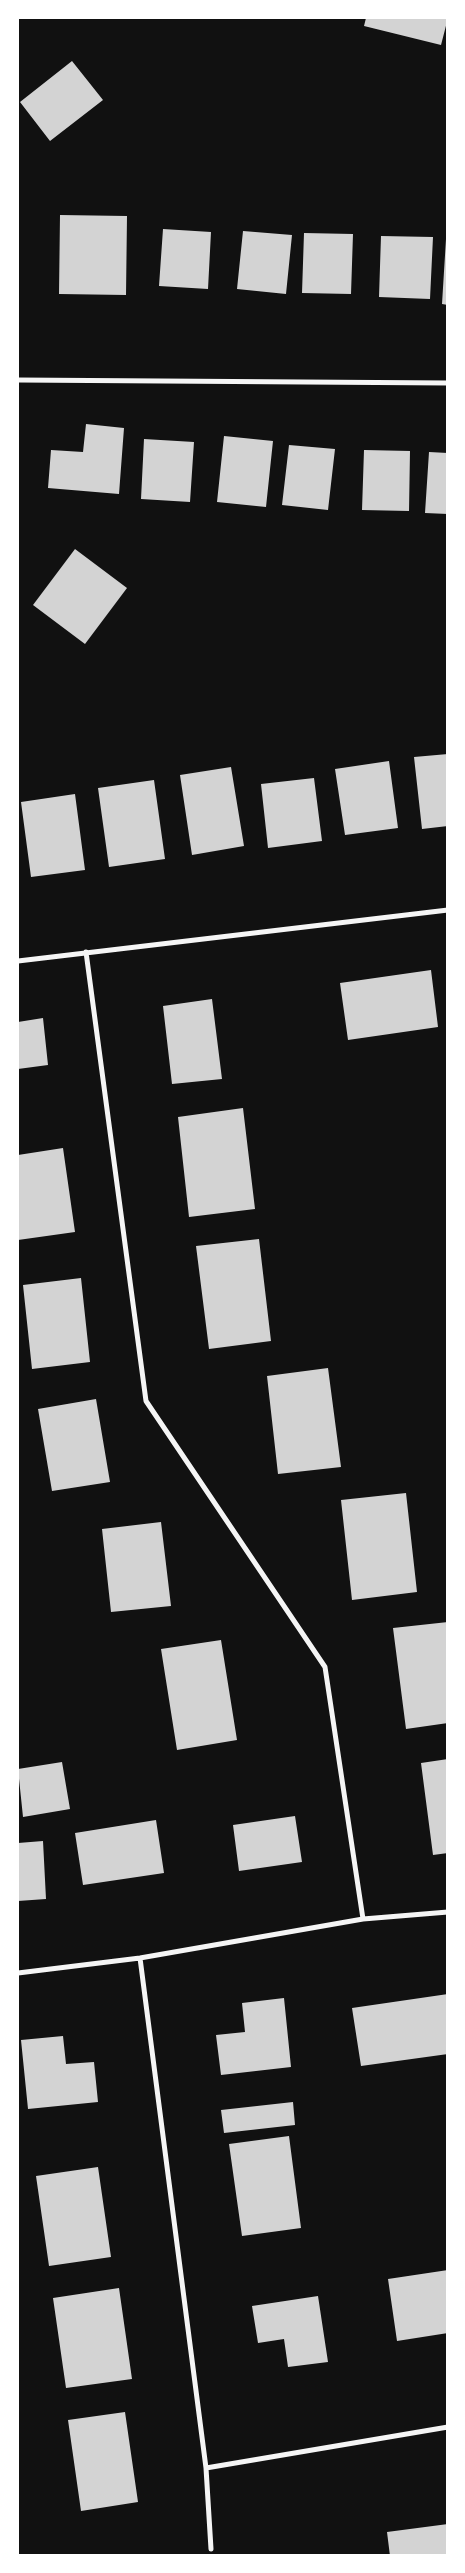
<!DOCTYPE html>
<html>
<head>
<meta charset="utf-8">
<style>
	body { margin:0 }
	#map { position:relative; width:465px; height:2573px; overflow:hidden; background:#111; font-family:Rubik,sans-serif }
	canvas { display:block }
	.frame { position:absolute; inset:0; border:19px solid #fff; pointer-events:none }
</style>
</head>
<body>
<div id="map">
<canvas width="465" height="2573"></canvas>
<div class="frame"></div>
</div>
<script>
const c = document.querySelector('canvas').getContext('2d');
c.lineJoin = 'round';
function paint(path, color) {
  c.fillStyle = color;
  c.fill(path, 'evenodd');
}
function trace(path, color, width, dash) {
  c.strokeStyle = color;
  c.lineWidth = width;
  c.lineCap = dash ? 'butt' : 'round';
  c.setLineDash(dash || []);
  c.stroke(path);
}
const building = new Path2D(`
	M366 18H448L441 45 364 26Z
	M72 61 103 100 50 141 20 102Z
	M60 215 127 216 126 295 59 294Z
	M163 229 211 232 208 289 159 286Z
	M243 231 292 235 286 294 237 289Z
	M304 233 353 234 351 294 302 293Z
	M381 236 433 237 430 299 379 297Z
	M446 239H448V305L442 304Z
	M86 424 124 428 119 494 48 488 51 450 83 452Z
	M224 436 273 441 266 507 217 502Z
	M144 439 194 442 190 502 141 499Z
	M289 445 335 449 328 510 282 505Z
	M364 450 410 451 409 511 362 510Z
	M429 452 448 453V514L425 513Z
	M75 549 127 588 85 644 33 605Z
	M448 754V826L422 829 414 757Z
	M389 761 398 828 345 835 335 769Z
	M231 767 244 846 192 855 180 775Z
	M314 778 322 841 268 848 261 784Z
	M154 780 165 859 109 867 98 788Z
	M75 794 85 870 31 877 21 802Z
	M431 970 438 1027 348 1040 340 983Z
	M212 999 222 1079 172 1084 163 1006Z
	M43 1018 48 1065 18 1069V1022Z
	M243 1108 255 1209 189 1217 178 1117Z
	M63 1148 75 1232 18 1240V1155Z
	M259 1239 271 1341 209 1349 196 1246Z
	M81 1278 90 1362 32 1369 23 1285Z
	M328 1368 341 1467 278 1474 267 1376Z
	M96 1399 110 1482 52 1491 38 1409Z
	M406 1493 417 1592 352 1600 341 1500Z
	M161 1522 171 1606 111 1612 102 1529Z
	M448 1622V1723L406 1729 393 1628Z
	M221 1640 237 1740 177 1750 161 1649Z
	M448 1759V1853L433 1855 421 1763Z
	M62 1762 70 1809 23 1817 18 1769Z
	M295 1816 302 1862 239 1871 233 1825Z
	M156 1820 164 1873 83 1885 75 1833Z
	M43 1841 46 1899 18 1901V1843Z
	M448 1994V2054L361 2066 352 2008Z
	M284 1998 291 2067 221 2075 216 2035 245 2032 242 2003Z
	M63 2036 66 2064 94 2062 98 2102 28 2109 21 2040Z
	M293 2102 295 2125 224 2133 221 2110Z
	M289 2136 301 2228 242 2236 229 2144Z
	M98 2167 111 2257 49 2266 36 2176Z
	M448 2270V2333L397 2341 388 2279Z
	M119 2288 132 2379 66 2388 53 2298Z
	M318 2296 328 2362 288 2367 284 2339 258 2343 252 2306Z
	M125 2412 138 2502 81 2511 68 2420Z
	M448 2524V2556H390L387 2532Z`);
const minor = new Path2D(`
	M18 380 448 383
	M86 952 146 1401 325 1667 363 1919
	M18 961 448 910
	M140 1958 206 2468 211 2549
	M18 1973 140 1958 363 1919 448 1912
	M206 2468 448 2427`);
paint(building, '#d3d3d3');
trace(minor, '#f5f5f5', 5);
</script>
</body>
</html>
